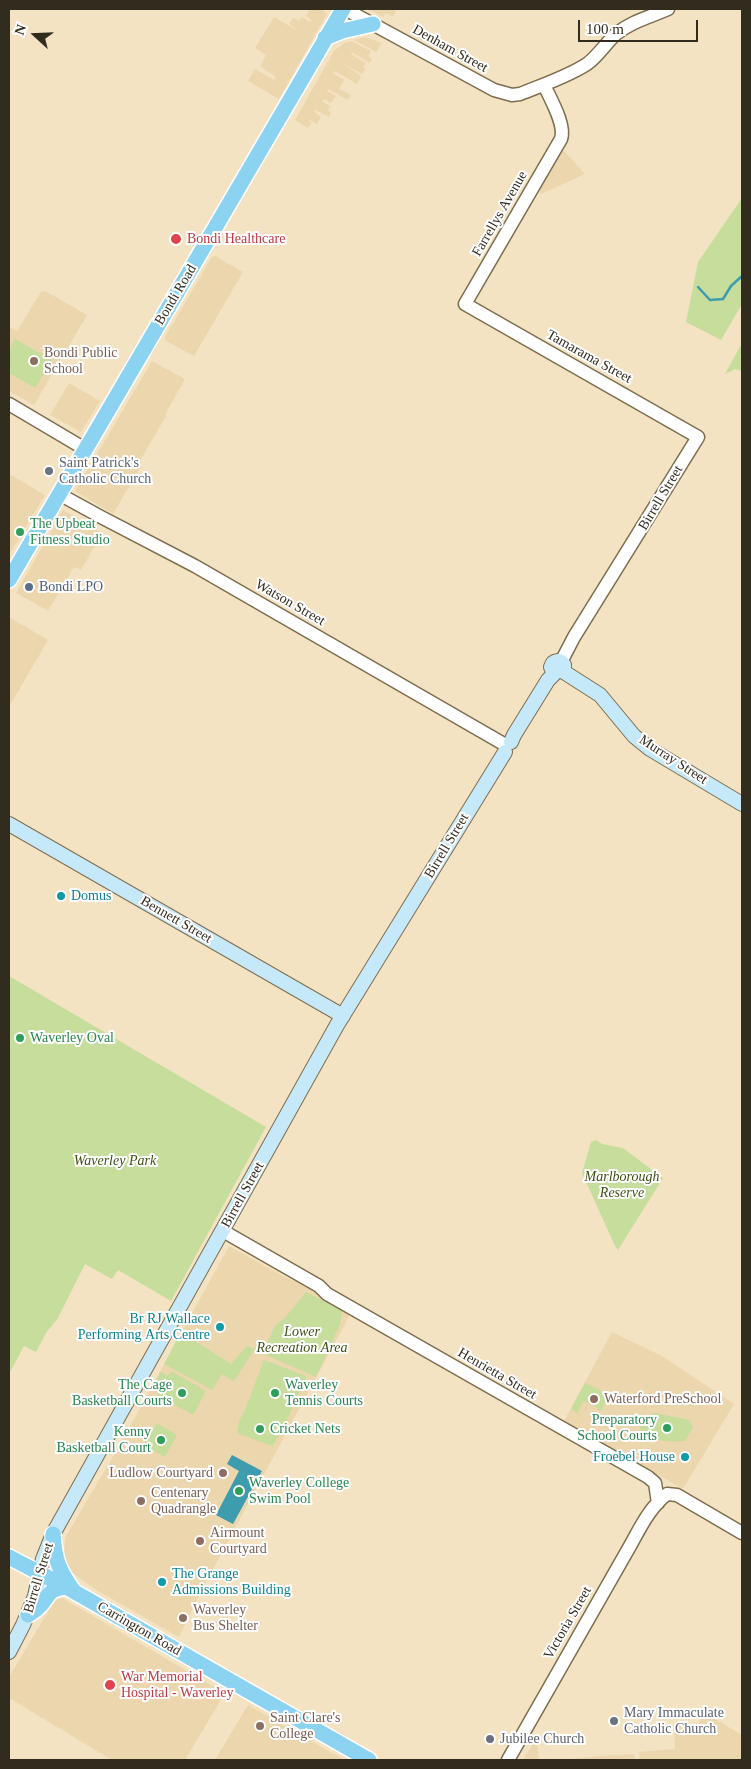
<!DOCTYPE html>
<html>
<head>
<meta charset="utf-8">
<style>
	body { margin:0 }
	#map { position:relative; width:751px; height:1769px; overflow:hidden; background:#f4e3c2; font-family:Georgia,serif }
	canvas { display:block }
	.frame { position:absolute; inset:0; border:10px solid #322c1f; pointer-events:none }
	.north { position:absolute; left:10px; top:10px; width:50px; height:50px; -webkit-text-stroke:4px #fff; paint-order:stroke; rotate:290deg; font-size:14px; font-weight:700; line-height:20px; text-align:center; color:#322c1f }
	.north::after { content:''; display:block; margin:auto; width:18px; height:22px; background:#322c1f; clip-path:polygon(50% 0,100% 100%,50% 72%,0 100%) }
	.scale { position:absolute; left:578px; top:20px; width:120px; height:22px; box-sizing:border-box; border:2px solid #322c1f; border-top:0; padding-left:6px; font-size:15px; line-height:18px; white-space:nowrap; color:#322c1f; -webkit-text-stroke:4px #fff; paint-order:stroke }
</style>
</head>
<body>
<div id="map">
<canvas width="751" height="1769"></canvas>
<div class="frame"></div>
<div class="north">N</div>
<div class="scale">100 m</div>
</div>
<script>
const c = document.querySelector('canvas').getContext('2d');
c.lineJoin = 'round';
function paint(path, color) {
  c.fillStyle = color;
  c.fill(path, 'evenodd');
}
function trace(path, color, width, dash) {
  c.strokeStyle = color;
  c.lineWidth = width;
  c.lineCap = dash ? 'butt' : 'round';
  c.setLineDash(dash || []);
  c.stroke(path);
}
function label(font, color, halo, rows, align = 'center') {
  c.font = font + ' Georgia,serif';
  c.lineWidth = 4;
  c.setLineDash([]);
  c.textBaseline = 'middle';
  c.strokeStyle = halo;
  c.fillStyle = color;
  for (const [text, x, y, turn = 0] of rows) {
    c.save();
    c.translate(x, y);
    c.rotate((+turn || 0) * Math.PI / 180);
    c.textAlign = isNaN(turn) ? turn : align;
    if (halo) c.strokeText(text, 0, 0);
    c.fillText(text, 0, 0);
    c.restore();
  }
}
const built = new Path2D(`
	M310 9H321L327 14 279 99 248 81 255 69 274 80 276 77 260 66 266 55 255 48 274 17 300 32 289 24 293 18 299 21 302 17 310 22 312 20 306 16Z
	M367 9H397L393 17 386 13 383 17Z
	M365 37 382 43 376 52 354 40Z
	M351 41 371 51 368 56 372 59 370 63 351 52V54L366 63 363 68 366 69 362 74 340 62 361 76 357 84 335 71 333 73 344 80 339 89 351 95 348 100 328 89 327 91 336 96 331 103 324 99 322 101 330 106 328 111 331 112 329 117 316 110 314 111 321 117 317 124 310 120 309 121 312 123 308 128 295 120 334 51 344 43Z
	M562 151 565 152 585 174 541 194 540 190Z
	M215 256 243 272 194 356 166 341 165 337 212 257Z
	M45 291 87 315 34 405 9 391V327L17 331 41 292Z
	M152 361 185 379 165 415 166 416 138 464 141 466 113 514 75 491Z
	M69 383 100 401 81 432 50 415Z
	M9 474 45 495 9 555Z
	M63 510 102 533 81 570 74 567 48 611 16 593Z
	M9 617 48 640 9 707Z
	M229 1246 281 1275 353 1309 205 1584 179 1637 98 1591 68 1570 64 1555 65 1538 119 1446Z
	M612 1332 662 1356 734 1404 683 1489 564 1421Z
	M62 1598 225 1693 185 1760H112L9 1698V1677L55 1600Z
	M248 1705 323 1748 345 1760H215Z
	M705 1713 742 1735V1760H640L639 1752 675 1749 674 1726 698 1724Z
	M533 1743H537L539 1760H523Z
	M634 1754 635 1760H560L601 1756Z`);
const green = new Path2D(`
	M742 198V304L721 340 686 322 698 262Z
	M15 339 52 360 35 388 9 373V349Z
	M742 343V371L735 369 725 374Z
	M9 976 266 1127 171 1301 118 1270 112 1279 85 1264 58 1318 46 1333 36 1352 24 1346 9 1374Z
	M596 1140 602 1144 623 1148 663 1178 618 1250 615 1246 582 1173 591 1142Z
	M306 1292 342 1310 340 1324 316 1377 266 1355 270 1347 267 1343 275 1326 285 1318Z
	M181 1332 231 1364 247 1346 255 1349 234 1381 222 1374 212 1390 164 1364Z
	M264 1360 306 1376 285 1425 272 1446 237 1433 239 1421 245 1410Z
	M171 1371 206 1391 193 1415 157 1395 159 1391 152 1387 161 1372 168 1376Z
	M585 1383 609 1395 601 1411 593 1405 584 1401 577 1413 571 1409Z
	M655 1413 689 1420 693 1427 685 1441C669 1442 651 1442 640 1429 643 1420 646 1416 655 1413Z
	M157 1423 177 1435 165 1457 144 1445Z`);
const water = new Path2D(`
	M232 1455 262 1471 233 1524 216 1515 239 1471 227 1464Z`);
const stream = new Path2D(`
	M698 287 710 300 723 299 731 286 742 276`);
const tertiary = new Path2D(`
	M345 9 494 90 512 95 520 94C542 85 567 77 587 64 598 56 606 43 616 34 632 21 650 17 668 9
	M544 85C550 98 566 125 561 139L465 304 698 437 574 637 561 662
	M9 404 85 449
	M59 494 101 517 195 566 502 743
	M223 1231 319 1286 327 1294 648 1477 655 1483 658 1503
	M508 1760 630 1546C640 1528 650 1507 667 1494L677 1495 742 1533`);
const secondary = new Path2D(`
	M564 672 600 695 634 736 650 749 742 804
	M554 674 551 667C553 660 560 659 564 665V672
	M511 742 514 735 548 680 554 674
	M9 824 343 1016
	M9 1652 23 1625 35 1596 43 1559 53 1534 337 1025 505 752`);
const primary = new Path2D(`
	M325 38 342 31 373 24
	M9 580 343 9
	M53 1534C55 1560 58 1569 73 1590
	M9 1557 66 1587 369 1760
	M28 1615C31 1613 35 1611 38 1608 51 1596 45 1590 66 1587`);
const markers = [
	[176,239,6,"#e0444e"],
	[34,361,5,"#8d6e63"],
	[49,471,5,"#6b7280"],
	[20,532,5,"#2e9e5b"],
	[29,587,5,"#5c6f8a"],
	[61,896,5,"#0f9aa8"],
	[20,1038,5,"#2e9e5b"],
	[220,1327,5,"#0f9aa8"],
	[182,1393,5,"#2e9e5b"],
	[275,1393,5,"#2e9e5b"],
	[594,1399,5,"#8d6e63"],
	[667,1428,5,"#2e9e5b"],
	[260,1429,5,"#2e9e5b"],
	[161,1440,5,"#2e9e5b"],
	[685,1457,5,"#0f9aa8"],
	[223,1473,5,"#8d6e63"],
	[239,1491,5,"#2e9e5b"],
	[141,1501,5,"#8d6e63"],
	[200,1541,5,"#8d6e63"],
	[162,1582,5,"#0f9aa8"],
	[183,1618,5,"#8d6e63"],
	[110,1685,6,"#e0444e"],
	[614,1721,5,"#6b7280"],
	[260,1726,5,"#8d6e63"],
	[490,1739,5,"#6b7280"]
];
const streetNames = [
	["Denham Street",450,49,29],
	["Farrellys Avenue",500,214,-60],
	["Bondi Road",176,295,-59],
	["Tamarama Street",589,357,29],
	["Birrell Street",661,498,-59],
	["Watson Street",290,603,30],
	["Murray Street",673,760,33],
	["Birrell Street",447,846,-59],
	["Bennett Street",176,920,30],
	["Birrell Street",243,1195,-61],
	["Henrietta Street",497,1374,30],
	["Birrell Street",39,1578,-73],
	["Victoria Street",568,1623,-60],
	["Carrington Road",139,1629,30]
];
const healthNames = [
	["Bondi Healthcare",187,239],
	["War Memorial",121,1677],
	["Hospital - Waverley",121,1693]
];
const educationNames = [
	["Bondi Public",44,353],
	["School",44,369],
	["Waterford PreSchool",604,1399],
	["Ludlow Courtyard",213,1473,"right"],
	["Centenary",151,1493],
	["Quadrangle",151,1509],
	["Airmount",210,1533],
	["Courtyard",210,1549],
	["Waverley",193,1610],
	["Bus Shelter",193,1626],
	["Saint Clare's",270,1718],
	["College",270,1734]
];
const worshipNames = [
	["Saint Patrick's",59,463],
	["Catholic Church",59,479],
	["Mary Immaculate",624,1713],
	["Catholic Church",624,1729],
	["Jubilee Church",500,1739]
];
const leisureNames = [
	["The Upbeat",30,524],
	["Fitness Studio",30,540],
	["Waverley Oval",30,1038],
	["The Cage",172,1385,"right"],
	["Basketball Courts",172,1401,"right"],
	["Waverley",285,1385],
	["Tennis Courts",285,1401],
	["Preparatory",657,1420,"right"],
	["School Courts",657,1436,"right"],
	["Cricket Nets",270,1429],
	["Kenny",151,1432,"right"],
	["Basketball Court",151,1448,"right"],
	["Waverley College",249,1483],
	["Swim Pool",249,1499]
];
const serviceNames = [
	["Bondi LPO",39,587]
];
const cultureNames = [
	["Domus",71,896],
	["Br RJ Wallace",210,1319,"right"],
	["Performing Arts Centre",210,1335,"right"],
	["Froebel House",675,1457,"right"],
	["The Grange",172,1574],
	["Admissions Building",172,1590]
];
const parkNames = [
	["Waverley Park",115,1161],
	["Marlborough",622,1177],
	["Reserve",622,1193],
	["Lower",302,1332],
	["Recreation Area",302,1348]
];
paint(built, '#ebd6ae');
paint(green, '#c6dd9c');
paint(water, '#3d9cad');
trace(stream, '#3d9cad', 2.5);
trace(tertiary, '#7d6e50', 15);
trace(secondary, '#7d6e50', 16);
trace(primary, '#fff', 18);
trace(tertiary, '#fff', 12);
trace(secondary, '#c6e9f9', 14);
trace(primary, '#8cd3f2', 15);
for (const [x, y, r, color] of markers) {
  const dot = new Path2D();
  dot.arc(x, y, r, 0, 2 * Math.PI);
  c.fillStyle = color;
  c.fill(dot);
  trace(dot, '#fff', 2);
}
label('14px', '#322c1f', '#fff', streetNames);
label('14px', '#be3a42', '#fff', healthNames, 'left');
label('14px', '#785e54', '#fff', educationNames, 'left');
label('14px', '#5b616d', '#fff', worshipNames, 'left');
label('14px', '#27864d', '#fff', leisureNames, 'left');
label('14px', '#4e5e75', '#fff', serviceNames, 'left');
label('14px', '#0d838f', '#fff', cultureNames, 'left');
label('italic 14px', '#3f5013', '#fff', parkNames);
</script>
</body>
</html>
